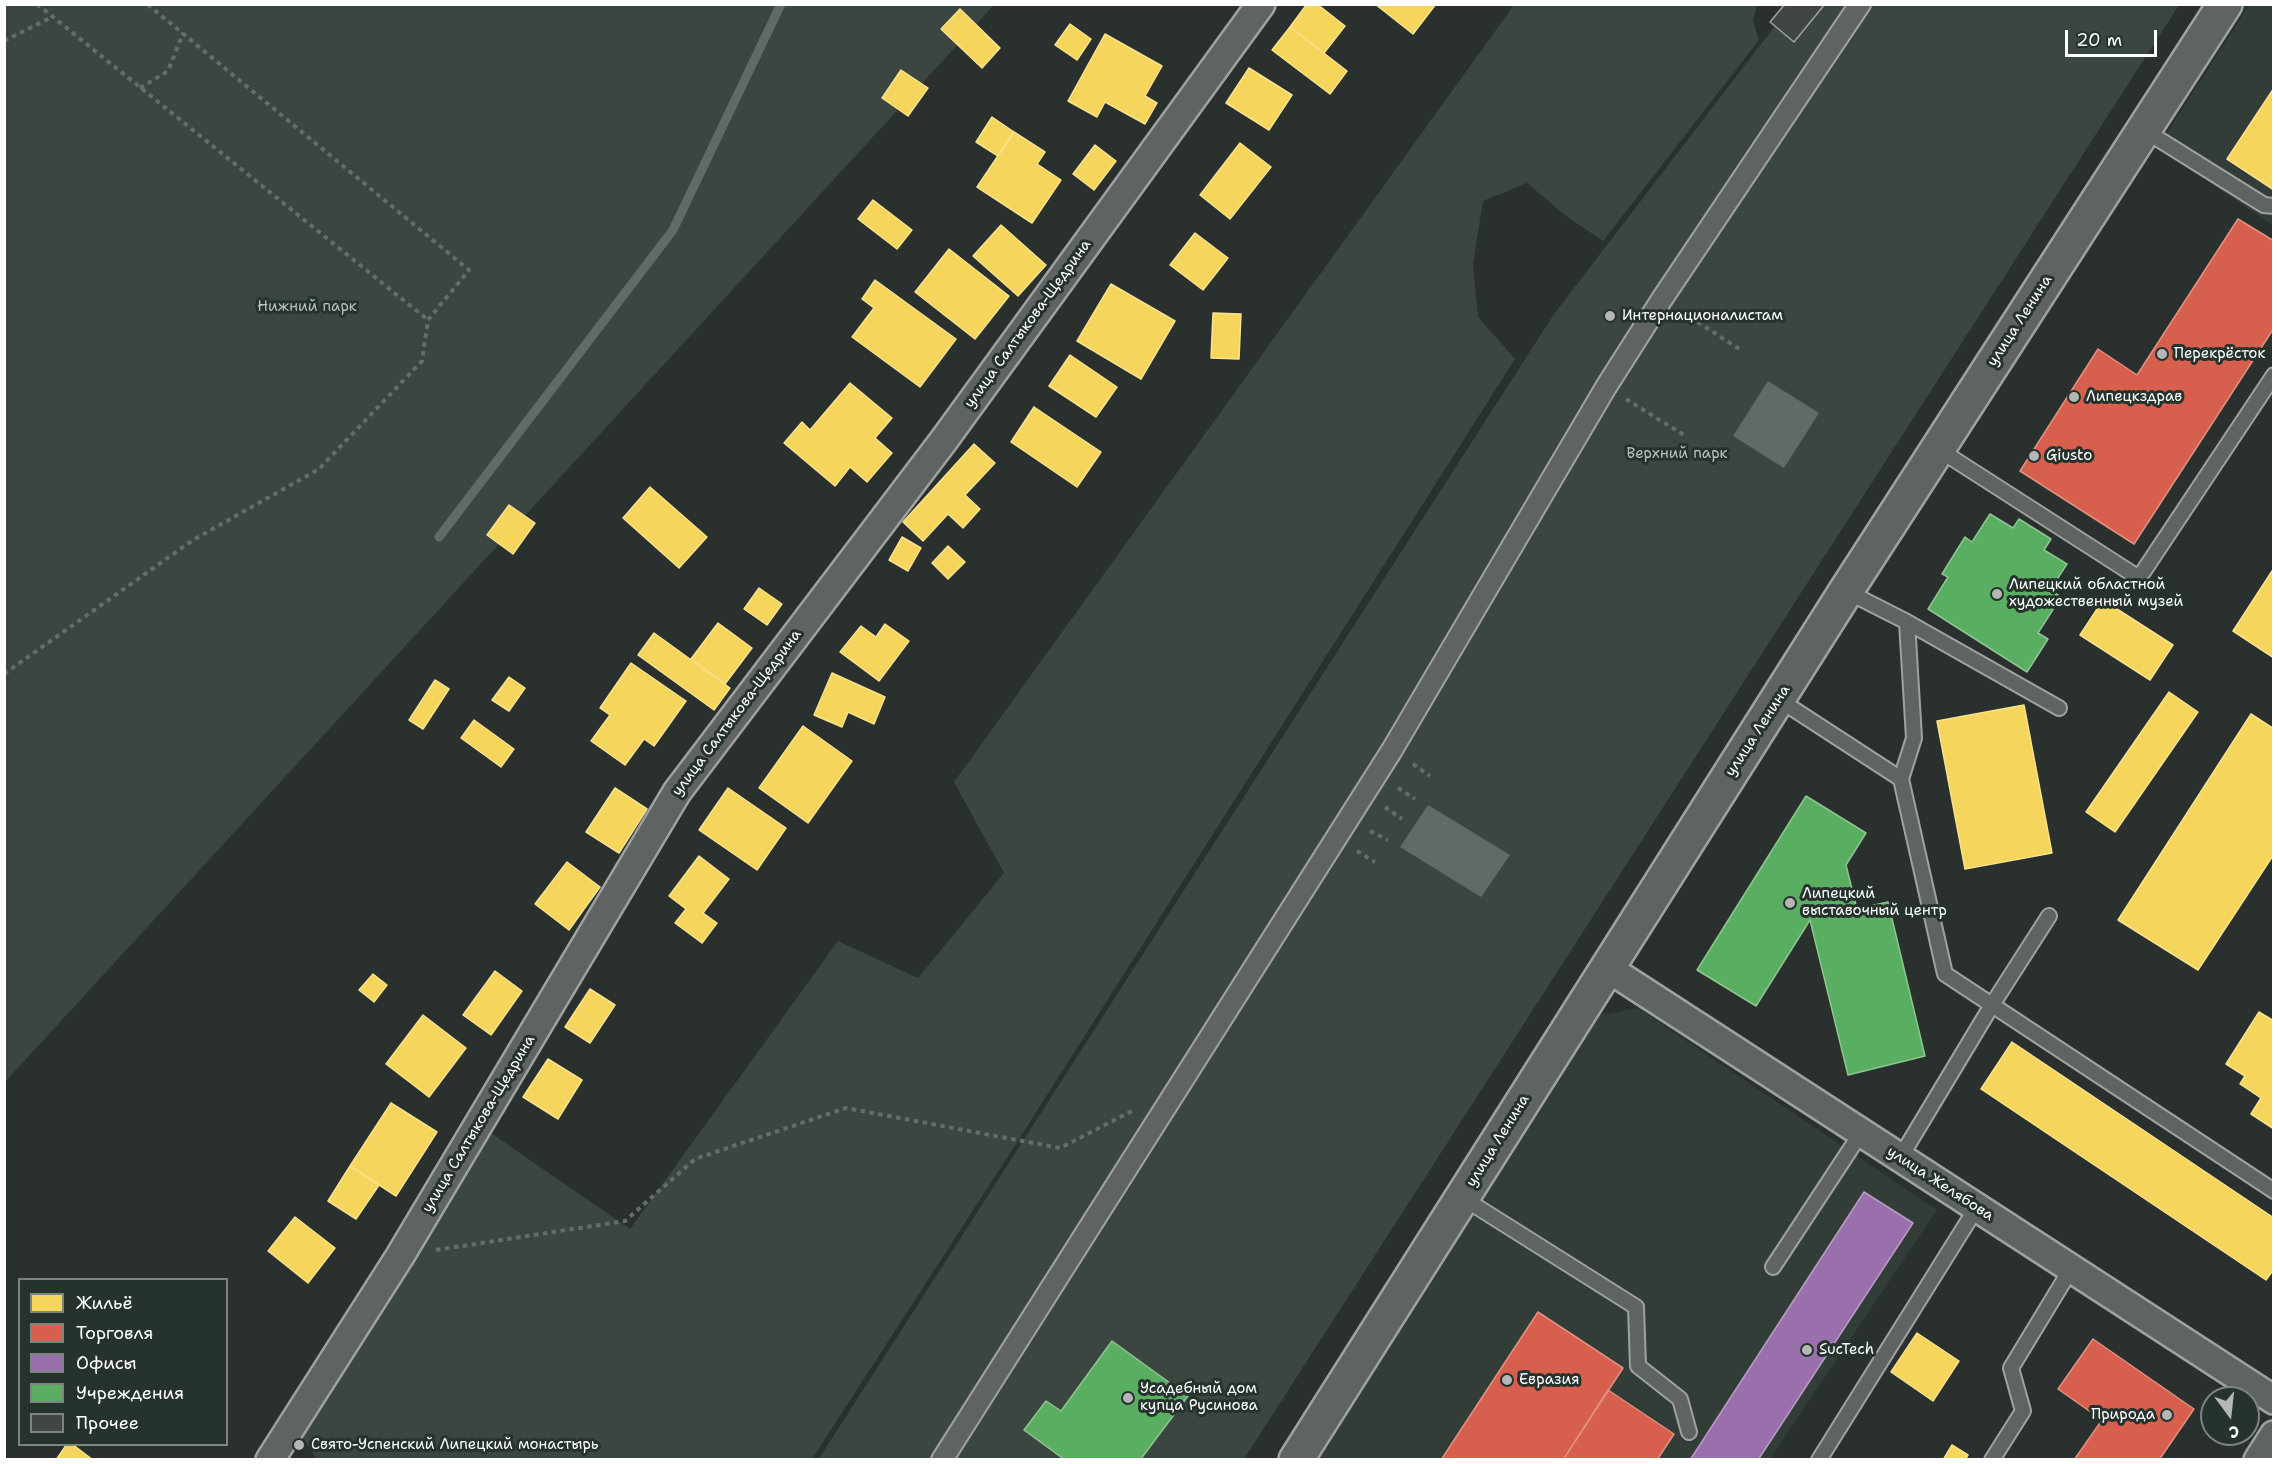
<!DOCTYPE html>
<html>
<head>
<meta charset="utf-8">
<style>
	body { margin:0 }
	#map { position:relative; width:2278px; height:1464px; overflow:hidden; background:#29302d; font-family:"Shantell Sans",sans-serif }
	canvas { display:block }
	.frame { position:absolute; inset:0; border:6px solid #fff; pointer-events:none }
	.legend { position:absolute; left:18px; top:1278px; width:210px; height:168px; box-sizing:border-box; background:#26332d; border:2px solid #7d8581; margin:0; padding:8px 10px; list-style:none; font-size:18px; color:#fff }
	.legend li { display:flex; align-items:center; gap:12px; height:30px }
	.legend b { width:30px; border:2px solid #7d8581 }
	.north { position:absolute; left:2200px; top:1386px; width:60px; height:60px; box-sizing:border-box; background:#26332d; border:2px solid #7d8581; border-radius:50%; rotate:165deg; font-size:16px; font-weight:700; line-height:24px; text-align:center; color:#fff }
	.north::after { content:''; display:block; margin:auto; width:21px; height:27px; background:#b4b7b6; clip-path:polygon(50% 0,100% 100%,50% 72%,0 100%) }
	.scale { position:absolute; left:2065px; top:30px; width:92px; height:27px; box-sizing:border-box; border:3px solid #fff; border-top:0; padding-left:8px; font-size:18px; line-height:21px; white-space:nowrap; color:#fff; -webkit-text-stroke:4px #26332d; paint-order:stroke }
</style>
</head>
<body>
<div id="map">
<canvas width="2278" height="1464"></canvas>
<div class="frame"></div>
<ul class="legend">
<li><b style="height:16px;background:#f6d55c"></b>Жильё</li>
<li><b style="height:16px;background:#d6604d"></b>Торговля</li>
<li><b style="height:16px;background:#9970ab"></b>Офисы</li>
<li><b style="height:16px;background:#5aae61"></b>Учреждения</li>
<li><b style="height:16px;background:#414644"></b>Прочее</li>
</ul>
<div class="north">С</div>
<div class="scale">20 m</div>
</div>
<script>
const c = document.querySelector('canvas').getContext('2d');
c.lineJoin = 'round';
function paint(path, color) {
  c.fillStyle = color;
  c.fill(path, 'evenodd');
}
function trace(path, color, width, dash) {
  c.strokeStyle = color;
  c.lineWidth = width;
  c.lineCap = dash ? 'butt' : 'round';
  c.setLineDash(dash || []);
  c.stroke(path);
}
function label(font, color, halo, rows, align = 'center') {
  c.font = font + ' "Shantell Sans",sans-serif';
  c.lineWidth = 6;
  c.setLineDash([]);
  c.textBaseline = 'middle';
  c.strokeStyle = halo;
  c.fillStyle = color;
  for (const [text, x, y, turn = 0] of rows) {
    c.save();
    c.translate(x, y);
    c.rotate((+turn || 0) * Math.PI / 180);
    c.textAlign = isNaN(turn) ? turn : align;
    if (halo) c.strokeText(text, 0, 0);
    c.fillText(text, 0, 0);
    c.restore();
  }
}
const built = new Path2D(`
	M2249 5H2273V225L2157 148Z
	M1638 1008 1937 1210 1770 1459 1314 1460 1600 1015Z`);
const green = new Path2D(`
	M5 5H994L5 1082Z
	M1514 5H1757L1753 21 1759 40 1603 241 1566 216 1527 183 1483 201 1473 264 1478 317 1515 359 1014 1147 812 1459H316L300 1432 485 1129 630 1229 838 941 918 978 1004 873 954 782Z
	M1791 5H2179L1244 1459 818 1460 1554 314Z`);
const water = new Path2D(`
	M1768 381 1819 413 1784 468 1733 436Z
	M1428 805 1510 855 1481 897 1400 847Z`);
const homes = new Path2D(`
	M1307 4H1317L1345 26 1324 53 1290 27Z
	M1375 4H1436L1413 34Z
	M960 9 1000 48 982 68 941 29Z
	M1070 24 1091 39 1077 60 1055 45Z
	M1290 27 1347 71 1330 94 1272 50Z
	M1105 34 1162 66 1145 96 1157 103 1145 124 1105 102 1097 117 1068 101Z
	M1249 68 1292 95 1269 130 1226 103Z
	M901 70 928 88 908 116 882 98Z
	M2274 88V190L2227 159Z
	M992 117 1014 132 998 156 976 142Z
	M1014 132 1045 152 1037 164 1061 180 1032 223 977 187Z
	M1240 143 1271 167 1230 219 1200 195Z
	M1095 145 1116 161 1094 190 1073 174Z
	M873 200 912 230 897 249 858 219Z
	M1001 225 1046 265 1018 296 973 256Z
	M1195 233 1228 258 1203 290 1170 265Z
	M949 249 1009 296 975 339 915 292Z
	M875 280 956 339 920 387 852 337 874 308 862 299Z
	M1111 284 1175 321 1141 379 1077 341Z
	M1213 313 1241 314 1239 359 1211 358Z
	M1070 355 1117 387 1096 417 1049 386Z
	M850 383 892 418 875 438 892 453 867 482 850 467 835 486 784 443 802 422 810 430Z
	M1034 407 1101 452 1077 487 1011 442Z
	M974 444 995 463 965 495 980 509 963 528 948 514 923 541 903 522Z
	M650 487 707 537 679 568 623 518Z
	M509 505 535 523 513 554 487 535Z
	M902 537 921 548 908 571 889 560Z
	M948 546 965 562 948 579 932 563Z
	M2274 568V658L2233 631Z
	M759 588 782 604 767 625 744 609Z
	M2103 600 2173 645 2150 680 2080 635Z
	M718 623 752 648 725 684 691 659Z
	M885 624 909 641 879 681 840 652 861 626 876 637Z
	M654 633 730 688 714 710 638 655Z
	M631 663 686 701 654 746 644 739 625 765 591 741 610 715 600 708Z
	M832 673 885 697 874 724 848 712 842 727 814 715Z
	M509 677 525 688 509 711 492 700Z
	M435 680 449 689 423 729 409 720Z
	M2169 692 2198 712 2115 832 2086 812Z
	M2024 705 2052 853 1965 869 1937 721Z
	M2251 714 2274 729V854L2198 970 2118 920Z
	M474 720 514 749 501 767 461 738Z
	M803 726 852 761 808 823 759 788Z
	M615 788 647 809 619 853 586 832Z
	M728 788 786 828 757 870 699 830Z
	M699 856 729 879 703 913 717 923 702 943 675 923 686 909 669 896Z
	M567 862 600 887 569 930 535 904Z
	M495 971 522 991 491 1035 463 1015Z
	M373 974 387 985 374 1002 359 990Z
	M590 989 615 1005 590 1043 565 1027Z
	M2259 1012 2274 1021V1129L2251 1114 2261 1098 2240 1084 2245 1076 2226 1064Z
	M423 1015 466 1048 429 1097 386 1064Z
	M2012 1042 2274 1218V1269L2266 1280 1981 1089Z
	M548 1059 582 1080 558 1119 523 1097Z
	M391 1103 437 1132 396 1196 350 1166Z
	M350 1166 379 1185 356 1219 328 1201Z
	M295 1217 335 1248 308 1283 268 1251Z
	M1917 1333 1959 1361 1933 1401 1891 1372Z
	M67 1444H72L93 1460H56Z
	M1952 1445 1968 1455 1965 1460H1943Z`);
const shops = new Path2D(`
	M2238 219 2274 241V328L2134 544 2020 471 2098 349 2137 375Z
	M1538 1312 1623 1368 1563 1460H1441Z
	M2093 1339 2194 1409 2159 1460H2074L2102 1420 2058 1389Z
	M1608 1390 1674 1434 1657 1460H1563Z`);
const offices = new Path2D(`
	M1864 1192 1913 1223 1758 1460H1690Z`);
const public = new Path2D(`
	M1990 514 2013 528 2019 519 2051 539 2044 550 2067 564 2050 590 2061 597 2038 633 2048 639 2027 672 1928 609 1948 577 1942 574 1965 537 1972 542Z
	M1806 796 1866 833 1846 865 1857 909 1888 902 1925 1056 1848 1075 1810 920 1756 1006 1697 970Z
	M1112 1341 1188 1396 1140 1460H1065L1024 1430 1046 1401 1061 1411Z`);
const stream = new Path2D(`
	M439 537 673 230 781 4`);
const building = new Path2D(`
	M1785 4H1825L1794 42 1770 22Z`);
const path = new Path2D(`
	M37 4 428 320
	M4 41 52 17
	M140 88 168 71 183 33
	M1690 317 1739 349
	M1626 399 1684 435
	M4 674 193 540 319 469 422 361 428 320 469 270 147 4
	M1413 764 1430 776
	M1398 788 1415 799
	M1385 807 1402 819
	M1370 831 1388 840
	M1357 851 1375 862
	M436 1250 625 1221 695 1159 846 1108 1060 1148 1132 1111`);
const service = new Path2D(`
	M2144 130 2264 205 2274 206
	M1938 449 2139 578 2274 375
	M1846 591 1907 622 2059 708
	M1778 699 1901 779 1945 974 2274 1191
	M1901 779 1914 738 1907 622
	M1900 1158 1992 1005 2049 916
	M1463 1198 1636 1307 1638 1366 1680 1399 1689 1432
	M1773 1267 1861 1133
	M1819 1460 1977 1207
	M1992 1460 2023 1411 2011 1368 2071 1269`);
const pedestrian = new Path2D(`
	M942 1460 1392 750 1606 387 1662 299 1860 4`);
const minor = new Path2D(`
	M1606 967 2274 1400
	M270 1460 400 1256 677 792 944 440 1261 4
	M2258 1460 2274 1435`);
const tertiary = new Path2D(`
	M1296 1460 1846 591 2225 4`);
const markers = [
	[1610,316,6,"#b4b7b6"],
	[2162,354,6,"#b4b7b6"],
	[2074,397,6,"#b4b7b6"],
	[2034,456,6,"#b4b7b6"],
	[1997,594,6,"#b4b7b6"],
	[1790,903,6,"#b4b7b6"],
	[1807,1350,6,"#b4b7b6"],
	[1507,1380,6,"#b4b7b6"],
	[1128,1398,6,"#b4b7b6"],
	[2167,1415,6,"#b4b7b6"],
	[299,1445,6,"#b4b7b6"]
];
const parkNames = [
	["Нижний парк",307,307],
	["Верхний парк",1677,454]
];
const poiNames = [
	["Интернационалистам",1622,316],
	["Перекрёсток",2174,354],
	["Липецкздрав",2086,397],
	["Giusto",2046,456],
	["Липецкий областной",2009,585],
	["художественный музей",2009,602],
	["Липецкий",1802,894],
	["выставочный центр",1802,911],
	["SucTech",1819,1350],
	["Евразия",1519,1380],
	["Усадебный дом",1140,1389],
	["купца Русинова",1140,1406],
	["Природа",2155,1415,"right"],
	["Свято-Успенский Липецкий монастырь",311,1445]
];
const streetNames = [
	["улица Ленина",2020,321,-57],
	["улица Салтыкова-Щедрина",1028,324,-54],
	["улица Салтыкова-Щедрина",737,713,-53],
	["улица Ленина",1758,731,-57],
	["улица Салтыкова-Щедрина",479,1124,-59],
	["улица Ленина",1498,1141,-58],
	["улица Желябова",1940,1184,33]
];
paint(built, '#323d38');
paint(green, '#3b4641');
paint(water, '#616a66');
paint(homes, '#f6d55c');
trace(homes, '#f9e28d', 1.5);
paint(shops, '#d6604d');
trace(shops, '#e29082', 1.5);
paint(offices, '#9970ab');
trace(offices, '#b89bc4', 1.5);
paint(public, '#5aae61');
trace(public, '#8cc690', 1.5);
trace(stream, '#616a66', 9);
paint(building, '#414644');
trace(building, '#9fa2a0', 1.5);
trace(service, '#9fa2a0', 18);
trace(pedestrian, '#9fa2a0', 24);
trace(minor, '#9fa2a0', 32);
trace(tertiary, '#9fa2a0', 38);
trace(path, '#686c69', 4, [4.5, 4.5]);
trace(service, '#5f6362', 14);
trace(pedestrian, '#5f6362', 20);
trace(minor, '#5f6362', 27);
trace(tertiary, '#5f6362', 33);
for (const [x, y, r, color] of markers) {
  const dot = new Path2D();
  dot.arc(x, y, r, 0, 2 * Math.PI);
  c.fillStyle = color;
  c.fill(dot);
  trace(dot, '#26332d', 2);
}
label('15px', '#bbbfbe', '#26332d', parkNames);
label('15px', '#fff', '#26332d', poiNames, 'left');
label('15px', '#fff', '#26332d', streetNames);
</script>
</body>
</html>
